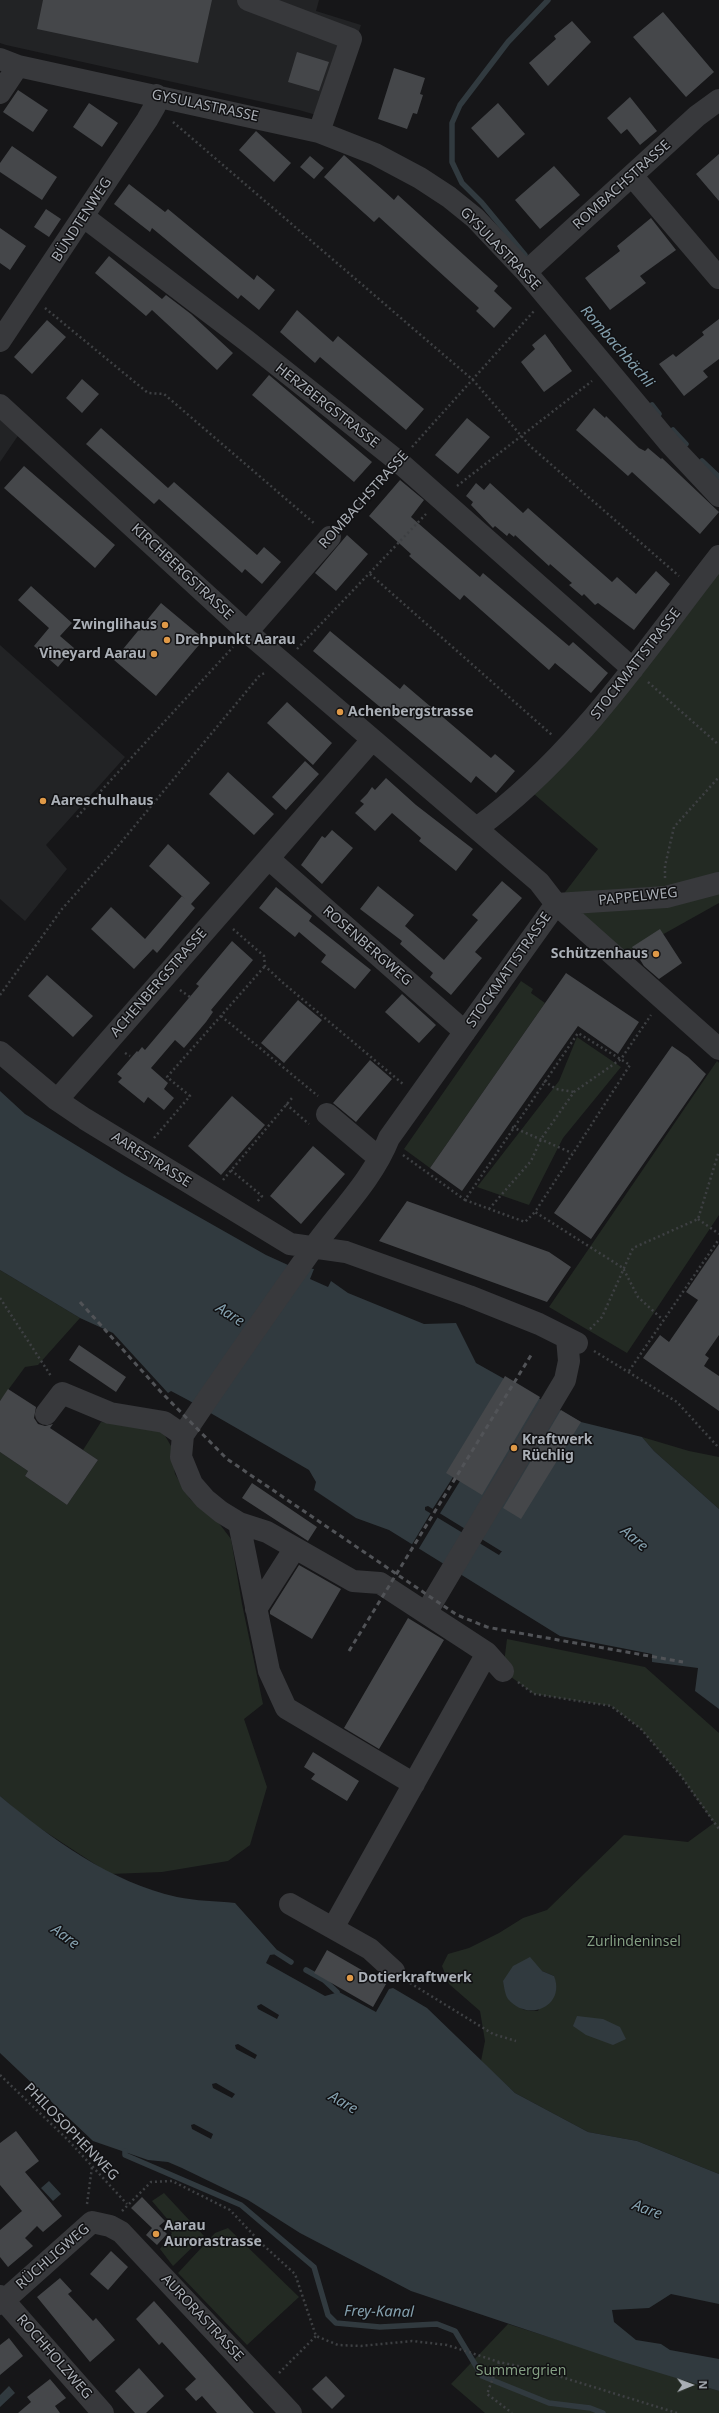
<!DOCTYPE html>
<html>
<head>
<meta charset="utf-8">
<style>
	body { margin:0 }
	#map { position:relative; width:719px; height:2413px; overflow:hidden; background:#161618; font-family:"Noto Sans",sans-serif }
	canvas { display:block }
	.north { position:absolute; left:671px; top:2365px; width:40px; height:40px; -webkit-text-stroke:3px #111113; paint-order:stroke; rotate:89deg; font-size:11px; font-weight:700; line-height:16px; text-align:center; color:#aaafb6 }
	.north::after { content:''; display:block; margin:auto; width:14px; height:18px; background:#aaafb6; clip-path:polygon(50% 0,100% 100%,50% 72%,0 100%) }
</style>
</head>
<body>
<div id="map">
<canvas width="719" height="2413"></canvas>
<div class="north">N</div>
</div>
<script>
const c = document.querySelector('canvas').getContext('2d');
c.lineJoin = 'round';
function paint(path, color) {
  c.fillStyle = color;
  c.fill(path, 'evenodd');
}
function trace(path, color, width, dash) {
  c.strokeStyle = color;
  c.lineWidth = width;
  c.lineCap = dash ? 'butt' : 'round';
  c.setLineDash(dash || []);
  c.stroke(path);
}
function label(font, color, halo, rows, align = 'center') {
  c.font = font + ' "Noto Sans",sans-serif';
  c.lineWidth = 3;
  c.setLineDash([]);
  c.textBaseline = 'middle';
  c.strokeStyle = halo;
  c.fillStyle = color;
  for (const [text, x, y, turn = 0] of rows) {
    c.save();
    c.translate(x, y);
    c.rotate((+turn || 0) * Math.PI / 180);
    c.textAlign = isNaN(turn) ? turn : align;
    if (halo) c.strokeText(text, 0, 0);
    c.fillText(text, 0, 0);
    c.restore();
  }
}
const built = new Path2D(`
	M0 0H319L316 11 361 25 330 119 299 110 6 45 0 43Z
	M0 405 24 427 0 462Z
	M0 645 125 757 46 845 67 869 25 921 0 899Z`);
const green = new Path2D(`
	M719 556V903L619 959 556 904 598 849 527 788Z
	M521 981 533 989 531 993 545 1003 430 1168 404 1149Z
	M577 1037 621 1067 563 1138 529 1205 477 1187 559 1081Z
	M717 1061 719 1063V1215L627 1353 549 1307Z
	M0 1270 80 1318 38 1365 25 1367 0 1401Z
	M101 1422 160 1427 171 1446 175 1474 190 1499 218 1522 231 1539 242 1604 263 1704 244 1719 267 1787 250 1845 228 1861 162 1872 110 1874 29 1821 0 1796V1452L28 1471 25 1476 67 1505 98 1460 83 1450Z
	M642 1437 689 1451 719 1457V1509L654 1451Z
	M507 1639 645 1667 719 1733V2174L637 2141 588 2132 515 2093 481 2061 485 2041 480 2011 449 1984 442 1966 448 1954 469 1948 499 1933 523 1918 547 1910 624 1835 688 1842 714 1823 681 1776 641 1729 611 1706 534 1694 503 1671ZM542 1971 554 1976 538 2011 524 2010 508 1998Z
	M164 2193 204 2236 173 2266 160 2249 172 2233 165 2226 169 2221 152 2201Z
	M228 2228 299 2297 247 2345 178 2273 215 2233Z
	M508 2324 719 2391V2413H485L451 2384Z`);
const water = new Path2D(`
	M0 1091 25 1114 125 1175 266 1255 288 1265 314 1269 310 1279 328 1287 331 1281 348 1293 424 1324 456 1323 476 1363 581 1422 642 1437 654 1451 719 1509V1709L695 1691 698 1668 652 1662V1654L560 1636 389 1530 356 1518 314 1490 316 1482 309 1470 188 1400 171 1391 168 1393 113 1333 80 1318 0 1270ZM428 1506 501 1551H502L499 1555 425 1510V1507Z
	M0 1796C50 1838 112 1883 177 1897 196 1901 216 1901 235 1903L277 1950V1954L270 1955 266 1963 325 1996 339 1992 376 2012 389 1989 393 1988 427 2008 515 2093 588 2132 637 2141 719 2174V2304L671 2294 649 2308 612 2310 614 2322 636 2340 661 2344 670 2350 719 2359V2391L620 2361 411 2291 300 2233 248 2200 182 2168 168 2162 148 2160 93 2141 0 2053ZM261 2004 279 2015 277 2019 258 2009 257 2006ZM238 2044 257 2055 255 2059 236 2049 235 2045ZM216 2083 235 2094 232 2098 213 2088 212 2084ZM194 2124 213 2134 211 2139 192 2129 191 2125Z
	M530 1957 542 1971 554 1976C566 2006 528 2023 508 1999 505 1995 504 1986 503 1981L513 1966Z
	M577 2016 603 2019 620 2027 626 2039 613 2045 586 2035 573 2026Z
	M49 2181 61 2194 53 2201 41 2188Z
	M9 2386 15 2393 0 2407V2395Z`);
const pier = new Path2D(`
	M453 1477 460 1481 439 1515 432 1510Z
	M432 1511 439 1515 418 1550 411 1546Z`);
const stream = new Path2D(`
	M525 255 482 203 462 183 452 162V123L460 105 508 42 548 0
	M652 405 659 414
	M673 430 686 444
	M702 461 719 477
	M277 1953 291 1962
	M306 1970 324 1980 337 1992
	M125 2151V2155L241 2205 314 2267 328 2315 336 2323 380 2327 437 2324 455 2331 482 2376 549 2403 590 2408 603 2413`);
const building = new Path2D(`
	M43 0H212L198 63 37 29Z
	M663 12 714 72 686 97 633 37Z
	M572 21 591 42 548 86 529 63 556 39 554 36Z
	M297 52 329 62 319 91 288 82Z
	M394 68 425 78 420 94 423 95 417 114 413 113 407 129 378 119Z
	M18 90 48 110 33 132 3 112Z
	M630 97 657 131 640 145 627 129 621 134 607 118Z
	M89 103 118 123 102 147 73 127Z
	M498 103 525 134 498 158 471 128Z
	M256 131 291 163 274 182 239 150Z
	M12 146 57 177 42 200 0 172V163Z
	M719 154V201L696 174Z
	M344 155 394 200 398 195 498 286 494 291 512 308 494 328 476 311 479 308 379 217 374 222 324 177Z
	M310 156 324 168 314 179 300 167Z
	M554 166 580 195 540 229 515 200Z
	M129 184 165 212 168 209 254 280 257 275 275 290 259 310 241 295 238 299 152 228 150 232 114 204Z
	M46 209 61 219 49 237 34 227Z
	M651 218 676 250 640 276 646 283 610 310 585 278 620 251 617 246Z
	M0 228 26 246 10 270 0 263Z
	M109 256 162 299 166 295 191 314 233 353 217 370 152 310 146 316 95 273Z
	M297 310 333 342 338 336 424 409 406 430 320 357 315 363 280 332Z
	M719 319V359L703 371 708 377 684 396 659 364 673 354 676 357 704 335 702 332Z
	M47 320 66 337 32 374 14 357Z
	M545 334 572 371 544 392 521 362 535 349 532 345Z
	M269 375 372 462 354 482 252 395Z
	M82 379 99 394 82 413 66 398Z
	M594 408 605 418 606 416 639 448 645 451 648 448 661 459 662 458 719 512 700 534 632 472 628 476 576 430Z
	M467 418 490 437 458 474 435 455Z
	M101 428 168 488 174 482 257 555 264 547 281 562 262 584 245 569 242 573 159 499 154 504 86 444Z
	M24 466 115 545 95 568 4 488Z
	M400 480 424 500 411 517 480 577 483 573 569 646 573 642 608 673 591 693 555 663 549 670 464 595 460 600 409 556 411 554 369 516Z
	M476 483 484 490 490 483 523 513 528 508 612 582 617 577 636 594 656 571 670 584 634 630 598 603 595 605 584 594 582 596 569 585 572 583 550 564 549 566 515 535 514 537 509 533 507 536 495 526 493 528 471 505 473 502 466 496Z
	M347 535 368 554 336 591 315 573Z
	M31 586 72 623 60 636 74 648 58 667 34 646 49 628 18 600Z
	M161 603 204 639 156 696 114 660Z
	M330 631 400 689 404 684 491 758 495 754 515 771 496 793 476 776 471 783 313 651Z
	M287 702 332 743 313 765 267 723Z
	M305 761 319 774 286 810 272 797Z
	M228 772 274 814 254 835 209 794Z
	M386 778 416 805 473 849 456 871 419 841 421 838 392 813 375 831 355 813 364 804 360 801 367 794 372 787 375 790Z
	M332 830 353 848 322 884 301 865 322 836 325 838Z
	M168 844 210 883 191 904 195 908 157 953 153 949 134 969 91 929 111 907 145 939 182 896 185 899 149 866Z
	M502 881 522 898 475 952 482 958 451 995 430 977 433 973 400 944 402 941 360 909 378 886 414 915 405 926 444 960 478 920 472 915Z
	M276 887 312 916 309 921 371 970 355 989 321 962 326 955 299 932 295 937 259 908Z
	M660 929 682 963 659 979 644 966 632 947Z
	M232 941 253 960 211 1010 213 1012 206 1022 184 1048 175 1040 151 1068 168 1083 164 1089 174 1098 164 1110 148 1097 144 1103 118 1082 122 1078 117 1074 137 1051 138 1052 142 1047 145 1050 199 986 196 984Z
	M566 973 639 1022 618 1054 578 1026 462 1191 430 1168Z
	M47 975 93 1016 73 1037 28 996Z
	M402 994 436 1025 419 1043 385 1012Z
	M298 1000 322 1020 284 1063 261 1043Z
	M672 1046 688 1057 706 1074 591 1239 554 1213Z
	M370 1060 392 1079 356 1122 333 1103Z
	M232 1096 265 1125 221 1175 188 1146Z
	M313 1146 345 1174 301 1224 270 1196Z
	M407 1201 549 1252 571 1267 547 1302 379 1241Z
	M719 1244V1335L705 1355 709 1358 704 1366 719 1376V1411L643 1358 660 1335 669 1342 698 1300 686 1292Z
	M79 1345 126 1377 116 1392 69 1360Z
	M505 1376 540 1397 482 1495 446 1473Z
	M8 1389 36 1407 34 1418 38 1424 45 1426 53 1424 50 1428 98 1460 67 1505 25 1476 28 1471 0 1452V1401Z
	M561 1410 581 1422 521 1519 503 1508Z
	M252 1483 317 1527 308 1541 242 1498Z
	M299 1565 341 1589 312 1639 270 1614V1611Z
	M408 1618 444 1640 379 1749 344 1728Z
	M313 1752 359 1781 347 1801 311 1779 315 1774 304 1767Z
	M327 1950 386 1984 373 2007 314 1973Z
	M16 2131 39 2161 25 2172 62 2216 43 2232 37 2226 25 2238 33 2246 8 2267 0 2257V2230L22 2211 0 2185V2143Z
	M142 2197 165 2221 159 2226 167 2234 157 2245 146 2235 152 2228 131 2208Z
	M111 2251 128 2267 108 2290 90 2274Z
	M60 2278 72 2291 68 2294 93 2321 96 2318 115 2340 90 2362 37 2297Z
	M154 2301 231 2387 254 2413H217L202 2396 196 2401 185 2389 196 2379 162 2342 159 2345 136 2319Z
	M9 2338 23 2356 0 2375V2345Z
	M139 2368 164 2396 146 2413H135L115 2391Z
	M326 2376 345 2396 332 2409 312 2389Z
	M50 2379 66 2398 55 2406 60 2413H18L31 2402 27 2397Z`);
const path = new Path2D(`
	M173 122 473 380 530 446 679 576
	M45 308 148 393 164 394 315 524
	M412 447 534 311
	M457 486 592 381
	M343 523 386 476
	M370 574 552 735
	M297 649 426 514
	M648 682 719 745
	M77 817 233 647
	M665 878V866L674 827 719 777
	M233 929 264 956 265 966 282 982 403 1084
	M180 990 190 997
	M0 995 62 909 118 846 260 675 265 673
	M221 1016 318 1096
	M125 1053 130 1056
	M544 1081 556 1089 574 1092
	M286 1104 309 1124
	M512 1127 572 1153
	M154 1138 190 1096 167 1077 265 966
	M403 1155 465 1200 578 1033 630 1065 535 1212 623 1268 638 1297 662 1319
	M231 1170 262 1196 257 1202
	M223 1180 292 1098
	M465 1200 525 1222 535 1212
	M489 1209 531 1161 541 1139 574 1092 621 1059 651 1015
	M698 1219 719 1234
	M0 1298 51 1376
	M590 1329 602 1317 633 1248 698 1219 719 1151
	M594 1351 677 1402 719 1448
	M629 1371 719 1239
	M518 1682 534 1694 611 1706 641 1729 681 1776 719 1829
	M410 1983 493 2034 516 2041
	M0 2075 68 2140 127 2204
	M87 2204 92 2167
	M122 2211 151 2182 172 2181 230 2210 262 2244 295 2274 316 2336 338 2345 361 2346 412 2341 447 2345 499 2362 542 2371 677 2413
	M499 2362 487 2394 512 2413
	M279 2373 316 2336`);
const minor = new Path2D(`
	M248 0 351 39 319 132
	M0 59 18 66 319 132 375 154 420 178 449 197 475 218 526 272 670 444 719 496
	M0 93 18 66
	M633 177 719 278
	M84 217 247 341 399 462 633 669
	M526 272 697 116 719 100
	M0 341 147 120 155 106 156 95
	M0 405 247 632 539 882 556 904 719 1049
	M247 632 330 537
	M477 828C577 755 644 652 719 556
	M269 859 465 1032
	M556 904 666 897 719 883
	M0 1052 57 1100 85 1119 290 1244 346 1252 469 1296 539 1324 577 1343
	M57 1100 372 740
	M327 1114 379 1158
	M46 1414 62 1393 110 1413 164 1422 183 1435
	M239 1523 269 1671 286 1708 414 1784
	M256 1609 295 1548
	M426 1613 565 1380 569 1361 567 1338
	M503 1671 487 1653 380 1583 353 1581 267 1532 239 1523 221 1512 205 1499 192 1484 181 1457 183 1435C226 1372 269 1310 313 1248 339 1212 373 1179 389 1138L556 904
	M290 1904 370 1949 394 1971
	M333 1928 487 1653
	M0 2296 103 2413
	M0 2304 92 2222 110 2226 121 2232 291 2413`);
const rail = new Path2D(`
	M80 1302 161 1392 227 1459 457 1615 487 1627 502 1630 683 1662
	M349 1651 533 1352`);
const markers = [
	[165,625,4,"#df9947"],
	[167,640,4,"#df9947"],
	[154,654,4,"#df9947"],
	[340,712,4,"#df9947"],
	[43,801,4,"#df9947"],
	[656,954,4,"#df9947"],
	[514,1448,4,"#df9947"],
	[350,1978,4,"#df9947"],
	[156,2234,4,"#df9947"]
];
const streetNames = [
	["GYSULASTRASSE",205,106,12],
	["ROMBACHSTRASSE",622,185,-42],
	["BÜNDTENWEG",82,220,-57],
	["GYSULASTRASSE",500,249,46],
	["HERZBERGSTRASSE",327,406,38],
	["ROMBACHSTRASSE",364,500,-48],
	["KIRCHBERGSTRASSE",182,572,43],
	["STOCKMATTSTRASSE",636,664,-52],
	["PAPPELWEG",638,897,-6],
	["ROSENBERGWEG",367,946,41],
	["STOCKMATTSTRASSE",509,970,-55],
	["ACHENBERGSTRASSE",159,983,-49],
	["AARESTRASSE",151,1160,32],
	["PHILOSOPHENWEG",71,2132,46],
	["RÜCHLIGWEG",53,2257,-41],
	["AURORASTRASSE",202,2318,47],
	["ROCHHOLZWEG",54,2357,49]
];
const poiNames = [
	["Zwinglihaus",157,625,"right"],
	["Drehpunkt Aarau",175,640],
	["Vineyard Aarau",146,654,"right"],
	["Achenbergstrasse",348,712],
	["Aareschulhaus",51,801],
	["Schützenhaus",648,954,"right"],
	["Kraftwerk",522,1440],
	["Rüchlig",522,1456],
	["Dotierkraftwerk",358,1978],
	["Aarau",164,2226],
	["Aurorastrasse",164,2242]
];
const parkNames = [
	["Zurlindeninsel",634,1942],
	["Summergrien",521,2371]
];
const waterNames = [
	["Rombachbächli",617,347,49],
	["Aare",230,1315,33],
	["Aare",634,1539,40],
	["Aare",65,1937,36],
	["Aare",343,2103,30],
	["Aare",647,2210,20],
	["Frey-Kanal",379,2312,1]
];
paint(built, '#222325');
paint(green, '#232a23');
paint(water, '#313a3f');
paint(pier, '#161618');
trace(stream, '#313a3f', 5.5);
paint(building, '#45474a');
trace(path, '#3e4043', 2.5, [2, 3]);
trace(minor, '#38393c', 22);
trace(rail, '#515357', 3, [5, 4]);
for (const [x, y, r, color] of markers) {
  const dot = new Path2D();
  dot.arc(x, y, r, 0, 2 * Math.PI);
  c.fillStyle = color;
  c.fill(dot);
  trace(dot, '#111113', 1.5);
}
label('14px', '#aaafb6', '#111113', streetNames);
label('bold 14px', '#aaafb6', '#111113', poiNames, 'left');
label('14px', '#849f83', '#111113', parkNames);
label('italic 15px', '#84a0ae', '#111113', waterNames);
</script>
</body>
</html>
